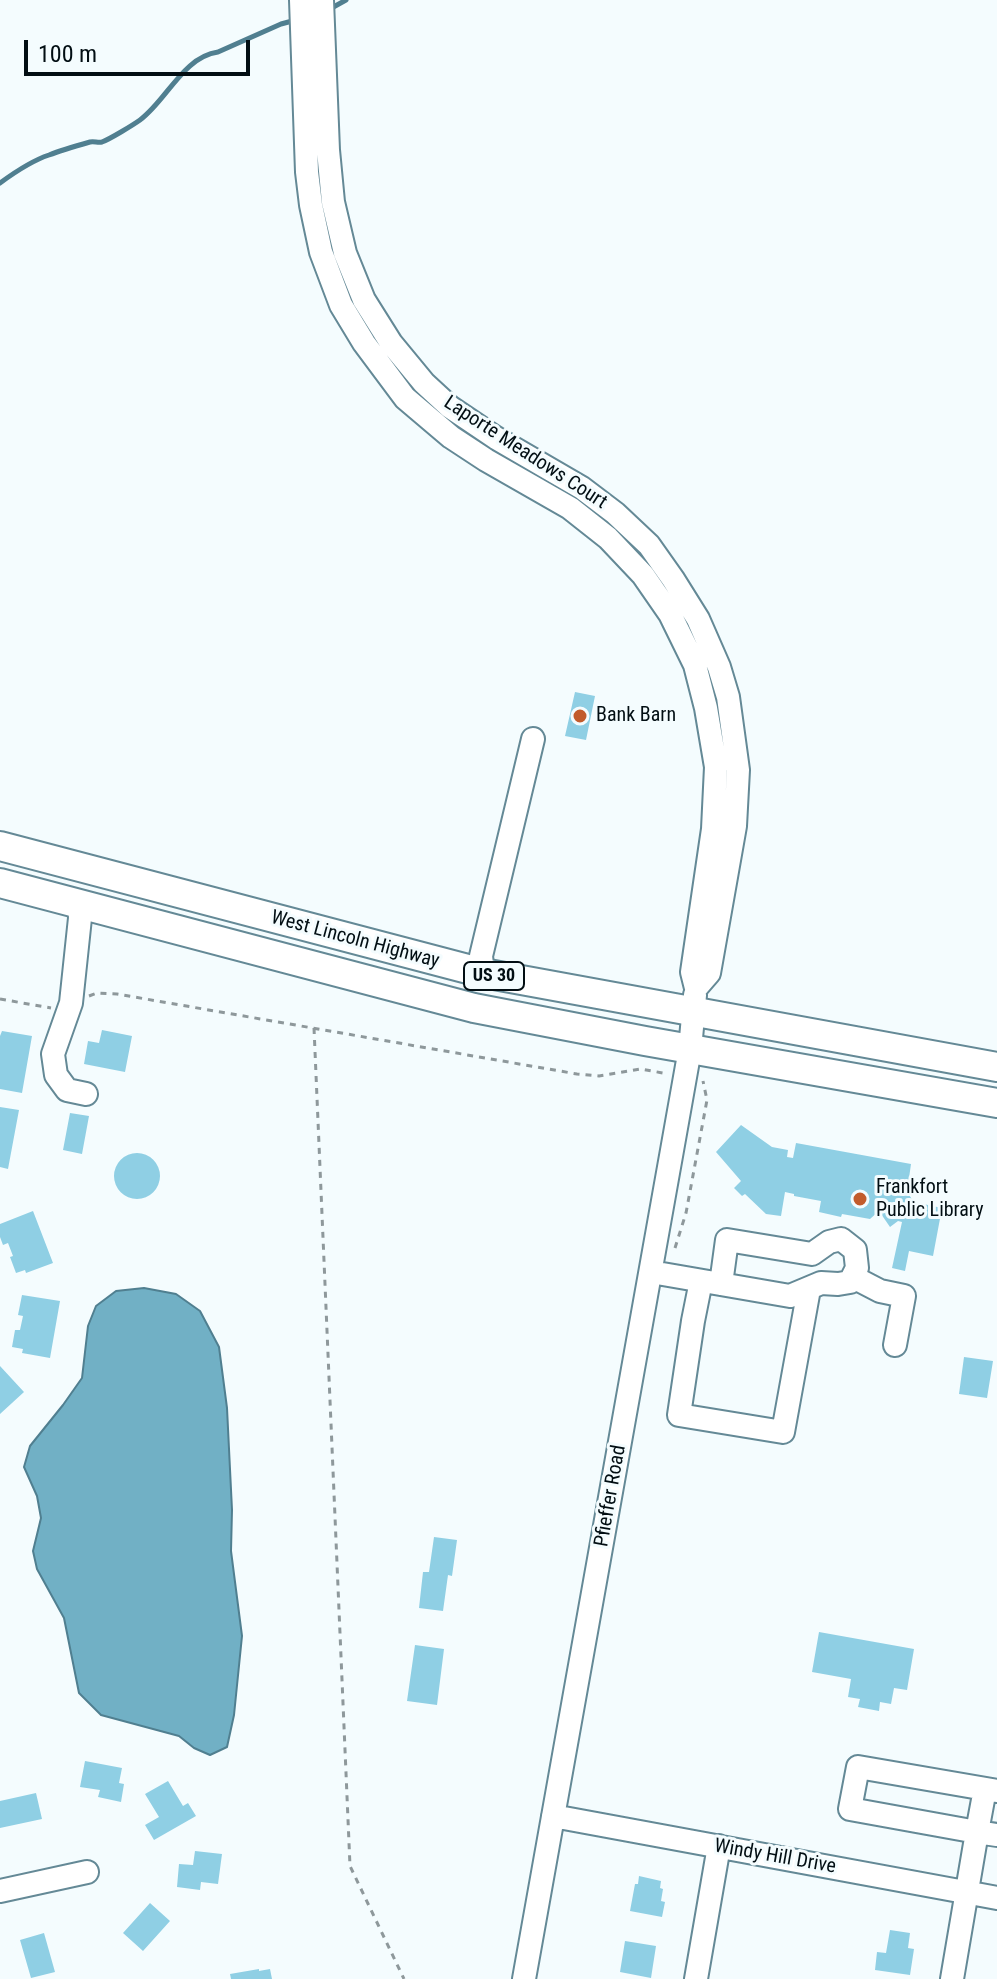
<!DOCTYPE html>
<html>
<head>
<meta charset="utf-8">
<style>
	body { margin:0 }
	#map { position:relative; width:997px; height:1979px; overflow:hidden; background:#f4fcfe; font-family:"Roboto Condensed",sans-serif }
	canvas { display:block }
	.scale { position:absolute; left:24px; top:40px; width:226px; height:36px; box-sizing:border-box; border:4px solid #020e13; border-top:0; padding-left:10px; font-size:24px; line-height:28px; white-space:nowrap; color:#020e13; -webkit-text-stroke:6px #f4fcfe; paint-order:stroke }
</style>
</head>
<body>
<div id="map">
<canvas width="997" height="1979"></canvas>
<div class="scale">100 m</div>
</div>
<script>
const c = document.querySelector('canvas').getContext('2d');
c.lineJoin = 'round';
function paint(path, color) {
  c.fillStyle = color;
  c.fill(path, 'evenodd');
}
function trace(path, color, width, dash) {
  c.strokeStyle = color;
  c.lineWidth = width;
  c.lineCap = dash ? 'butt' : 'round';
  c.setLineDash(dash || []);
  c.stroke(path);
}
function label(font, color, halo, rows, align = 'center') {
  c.font = font + ' "Roboto Condensed",sans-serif';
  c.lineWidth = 6;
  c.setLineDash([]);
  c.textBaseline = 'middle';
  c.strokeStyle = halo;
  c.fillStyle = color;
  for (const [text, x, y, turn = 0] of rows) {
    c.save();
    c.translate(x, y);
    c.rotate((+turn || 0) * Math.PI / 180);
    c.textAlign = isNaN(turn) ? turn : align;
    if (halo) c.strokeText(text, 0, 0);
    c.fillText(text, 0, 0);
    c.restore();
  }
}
const water = new Path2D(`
	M144 1288 176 1294 200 1311 219 1347 227 1408 232 1510 231 1551 242 1636 234 1715 227 1747 210 1755 194 1748 179 1736 101 1715 79 1693 64 1618 37 1569 33 1551 41 1518 37 1496 24 1467 30 1446 63 1405 82 1378 88 1326 96 1306 116 1291Z`);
const stream = new Path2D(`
	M328 10 346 0
	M0 183C15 172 31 161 49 155 62 150 76 146 90 142 94 141 98 143 102 142 110 139 133 125 140 120 167 100 183 57 218 52L281 24 296 20`);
const building = new Path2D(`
	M575 692 595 696 586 740 565 736Z
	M102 1030 132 1036 125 1072 84 1064 88 1041 99 1043Z
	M2 1031 32 1036 22 1093 0 1089V1036Z
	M0 1107 19 1110 8 1169 0 1167Z
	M70 1113 89 1116 82 1154 63 1150Z
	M741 1125 772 1147 788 1150 787 1157 793 1158 796 1143 911 1164 907 1192 914 1202 942 1208 933 1256 909 1251 905 1271 892 1268 902 1222 898 1221 890 1227 879 1211 870 1219 842 1214 841 1217 819 1212 821 1201 794 1196V1194L785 1192 781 1216 766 1214 745 1194 742 1196 734 1188 741 1181 716 1152Z
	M114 1176a23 23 0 1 1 46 0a23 23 0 1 1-46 0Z
	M33 1211 53 1263 26 1273 25 1270 16 1273 10 1257 13 1256 8 1243 3 1245 0 1237V1224Z
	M22 1295 60 1301 50 1358 22 1353 23 1349 12 1347 15 1330H20L23 1316 18 1315Z
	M964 1357 993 1361 987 1398 959 1394Z
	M0 1366 24 1392 0 1414Z
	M434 1537 457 1540 452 1576 448 1575 443 1611 419 1608 423 1572H429Z
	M819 1632 914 1649 907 1690 894 1688 891 1704 880 1702 879 1711 858 1707 860 1699 848 1697 851 1679 812 1672Z
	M415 1645 444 1649 437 1705 407 1701Z
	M85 1761 122 1768 119 1783 124 1784 121 1802 98 1797 100 1790 80 1787Z
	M168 1781 183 1806 188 1803 196 1816 154 1840 145 1825 159 1817 145 1794Z
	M36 1793 42 1819 0 1828V1801Z
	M195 1851 222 1854 218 1884 201 1882 200 1890 177 1887 179 1864 193 1865Z
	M639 1876 661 1881 660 1888 663 1889 661 1901 665 1902 662 1917 630 1911 635 1884H638Z
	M150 1903 170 1921 143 1951 123 1933Z
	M890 1930 910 1933 908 1948 914 1949 910 1975 875 1970 877 1952 886 1953Z
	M44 1933 55 1972 31 1978 20 1940Z
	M625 1941 656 1946 651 1978 620 1972Z
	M259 1969V1971L270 1969 272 1979H231L230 1974Z`);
const path = new Path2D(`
	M89 996 97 993 117 994 577 1074 599 1076 641 1069 668 1074
	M0 999 51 1008
	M314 1028 350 1866 404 1979
	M675 1248 686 1213 707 1100 703 1081`);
const minor = new Path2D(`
	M301 0 307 172 311 205 321 252 341 305 364 343 405 398 451 437 486 460 570 508 608 538 643 575 670 614 695 665 706 708 716 767 713 829 692 972 696 988 709 973 735 826 738 770 728 697 719 667 698 619 673 579 649 545 615 513 582 488 496 438 450 407 424 383 391 343 364 300 345 253 333 202 328 150 322 0
	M79 903 80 918 71 1003 53 1054 56 1075 67 1090 86 1094
	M483 973 481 956 533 739
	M651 1272 790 1296 821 1283 838 1284 850 1282 857 1268 855 1250 841 1239 829 1242 812 1254 727 1240 721 1284
	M853 1277 880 1291 904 1296 895 1345
	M701 1281 693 1321 679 1415 783 1432 809 1289
	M985 1789 977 1832 997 1835
	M553 1816 997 1898
	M0 1891 87 1872
	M524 1979 671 1156 690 1049 695 995
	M696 1979 719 1846
	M952 1979 977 1832 850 1809 858 1767 997 1791`);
const major = new Path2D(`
	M0 846 483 973 997 1067
	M0 883 474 1008 645 1041 997 1103`);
const markers = [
	[580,716,8,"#c25c2c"],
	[860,1199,8,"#c25c2c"]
];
const shields = [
	[494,976,60]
];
const shieldNames = [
	["US 30",494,976]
];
const streetNames = [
	["Laporte Meadows Court",525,453,33],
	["West Lincoln Highway",355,940,15],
	["Pfieffer Road",611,1496,-80],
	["Windy Hill Drive",775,1857,10]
];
const poiNames = [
	["Bank Barn",596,716],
	["Frankfort",876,1188],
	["Public Library",876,1211]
];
paint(water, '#71b0c5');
trace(water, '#507f90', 2);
trace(stream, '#507f90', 5);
paint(building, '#8fcfe4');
trace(minor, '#648996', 26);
trace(major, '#648996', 32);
trace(path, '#8e989b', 3, [6, 6]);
trace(minor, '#fff', 22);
trace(major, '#fff', 28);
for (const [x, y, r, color] of markers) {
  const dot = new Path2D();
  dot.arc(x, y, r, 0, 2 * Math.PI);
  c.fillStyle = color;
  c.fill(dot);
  trace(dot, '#f4fcfe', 3);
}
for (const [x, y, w] of shields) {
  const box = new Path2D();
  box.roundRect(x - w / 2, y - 14, w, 28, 6);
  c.fillStyle = '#f4fcfe';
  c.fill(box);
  trace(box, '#020e13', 2);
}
label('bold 18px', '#020e13', null, shieldNames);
label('20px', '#020e13', '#f4fcfe', streetNames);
label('20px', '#020e13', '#f4fcfe', poiNames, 'left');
</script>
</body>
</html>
